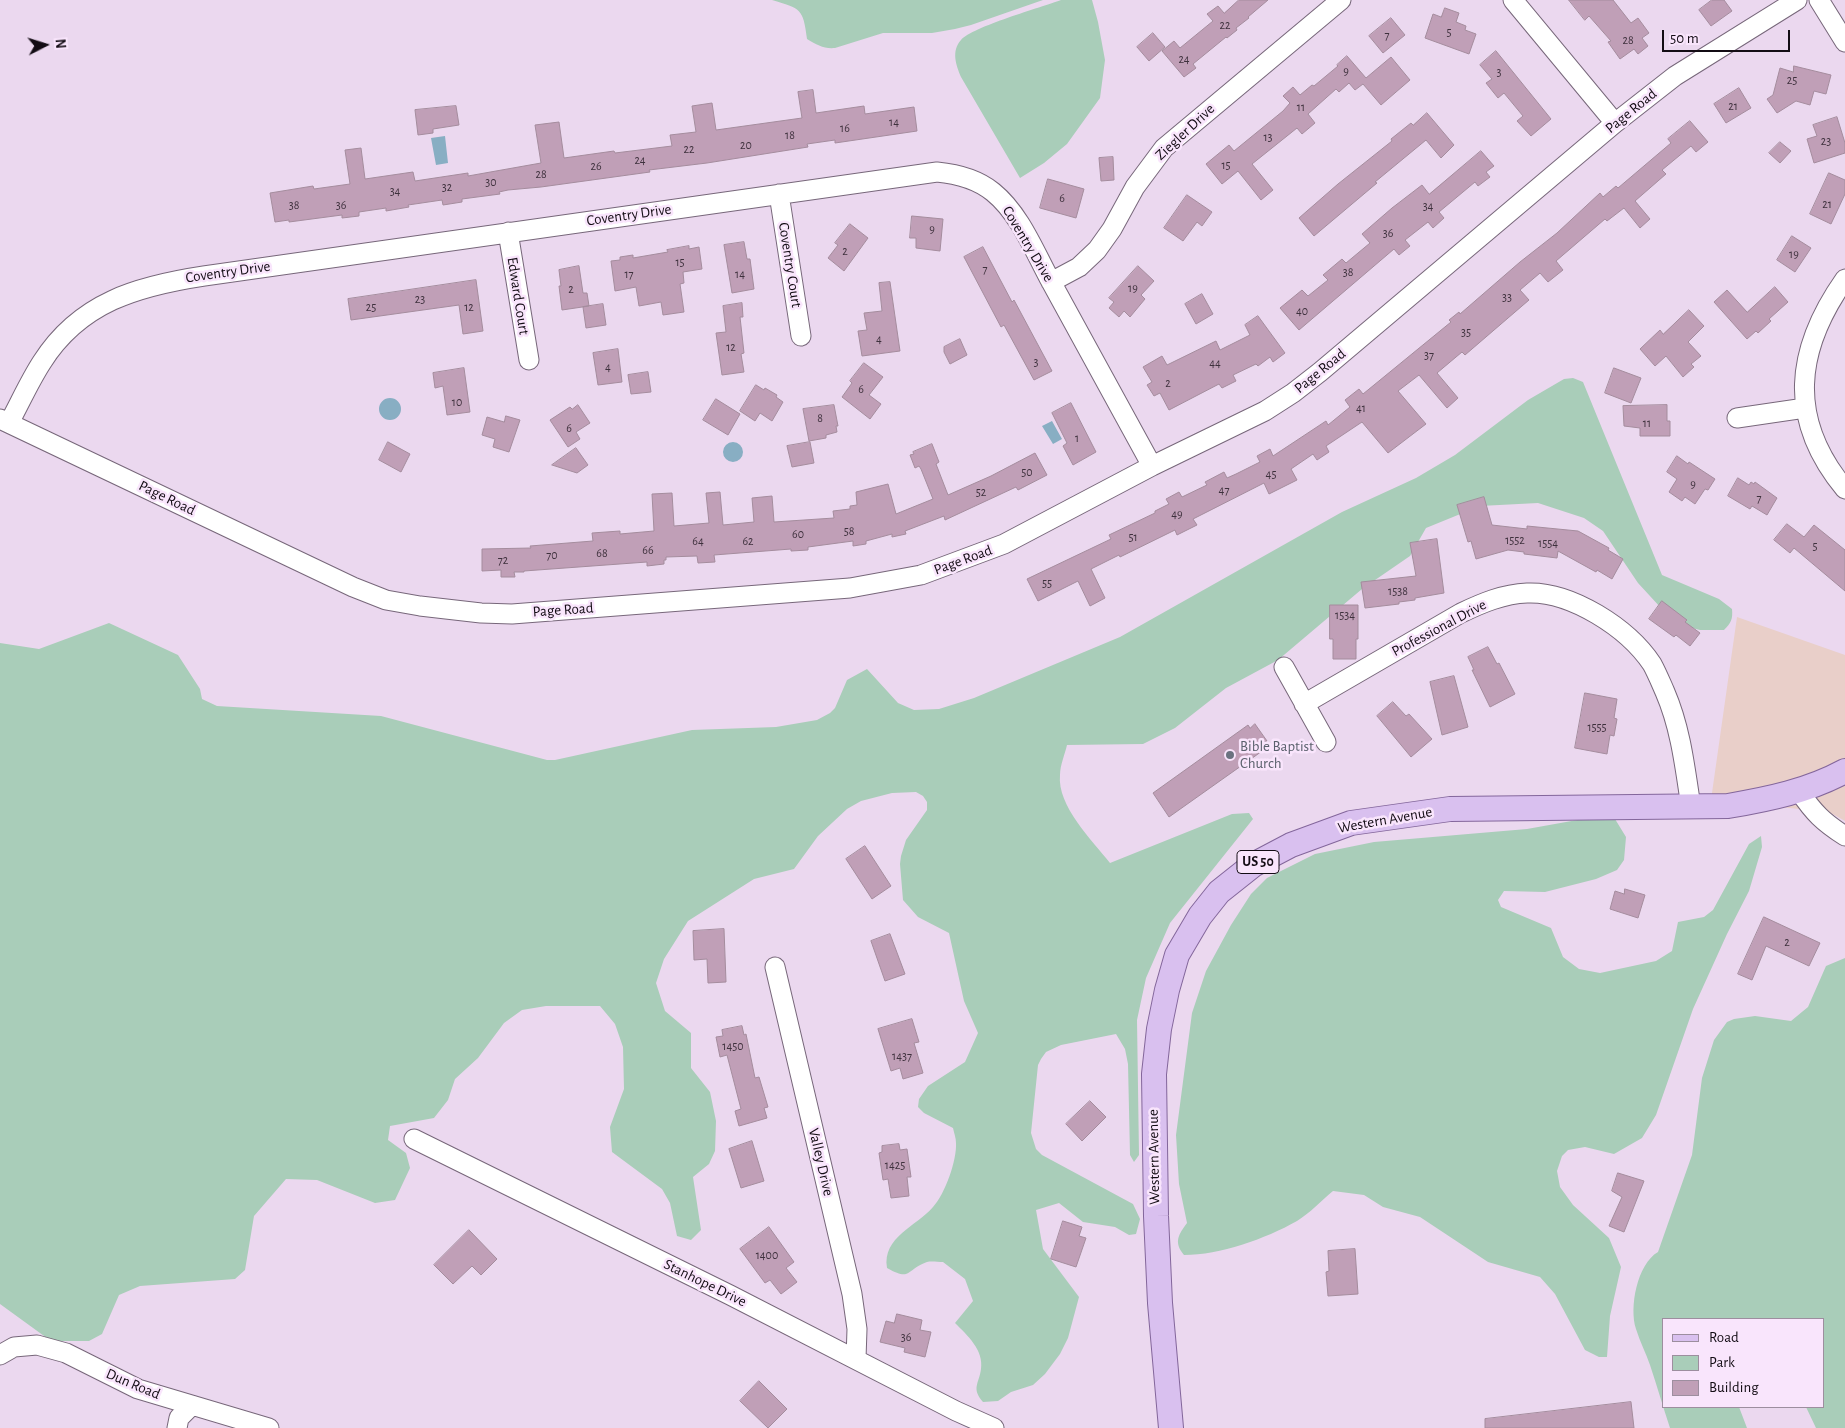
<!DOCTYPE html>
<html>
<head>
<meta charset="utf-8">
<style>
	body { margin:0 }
	#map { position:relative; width:1845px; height:1428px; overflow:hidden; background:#ebd8ef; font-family:"Alegreya Sans",sans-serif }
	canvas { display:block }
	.legend { position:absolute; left:1662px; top:1318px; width:162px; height:90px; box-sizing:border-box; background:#f9e5fc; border:1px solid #9d8e9f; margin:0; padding:6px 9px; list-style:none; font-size:15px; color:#130c14 }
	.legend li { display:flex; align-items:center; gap:10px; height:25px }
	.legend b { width:25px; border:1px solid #9d8e9f }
	.north { position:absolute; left:20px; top:20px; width:50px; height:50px; -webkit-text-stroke:4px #f9e5fc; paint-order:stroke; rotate:85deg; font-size:14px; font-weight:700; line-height:20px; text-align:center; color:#130c14 }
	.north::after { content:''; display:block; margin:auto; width:18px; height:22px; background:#130c14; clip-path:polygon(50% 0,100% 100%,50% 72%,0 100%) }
	.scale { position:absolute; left:1662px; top:30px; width:128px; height:22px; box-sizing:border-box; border:2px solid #130c14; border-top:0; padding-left:6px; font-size:15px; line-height:18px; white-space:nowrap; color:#130c14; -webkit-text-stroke:4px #f9e5fc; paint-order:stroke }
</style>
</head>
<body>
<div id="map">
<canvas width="1845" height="1428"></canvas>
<ul class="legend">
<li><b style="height:6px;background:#d9c0ef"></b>Road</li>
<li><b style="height:14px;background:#a9cdb9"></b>Park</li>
<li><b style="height:14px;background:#c09fb7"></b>Building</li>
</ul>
<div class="north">N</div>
<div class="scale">50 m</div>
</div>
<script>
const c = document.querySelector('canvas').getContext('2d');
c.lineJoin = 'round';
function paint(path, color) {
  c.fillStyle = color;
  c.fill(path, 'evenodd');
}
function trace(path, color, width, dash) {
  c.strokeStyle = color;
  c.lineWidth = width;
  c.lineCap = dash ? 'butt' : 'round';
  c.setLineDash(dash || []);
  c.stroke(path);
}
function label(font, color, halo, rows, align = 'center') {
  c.font = font + ' "Alegreya Sans",sans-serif';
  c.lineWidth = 5;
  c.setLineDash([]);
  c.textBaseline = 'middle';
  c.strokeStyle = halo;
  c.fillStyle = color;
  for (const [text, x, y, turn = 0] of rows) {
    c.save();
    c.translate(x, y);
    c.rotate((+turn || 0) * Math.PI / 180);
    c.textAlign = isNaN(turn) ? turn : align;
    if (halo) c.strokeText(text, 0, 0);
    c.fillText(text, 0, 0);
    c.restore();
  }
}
const commercial = new Path2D(`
	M1737 617 1845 655V821L1829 812 1711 800Z`);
const green = new Path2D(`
	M772 0H1043L971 25 955 29 932 33H883L835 48C824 49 817 45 807 39 803 8 801 9 772 0Z
	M1061 0H1092L1098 22 1105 60 1100 98 1067 144 1044 163 1020 178 961 77C956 65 951 51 961 40 972 27 1042 7 1061 0Z
	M1573 378 1583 382 1662 575 1719 599 1732 609C1733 619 1731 623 1724 630H1700L1692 628 1661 608 1638 583 1603 531 1584 518 1538 503 1480 506 1426 528 1410 556 1362 589 1278 660 1226 688 1175 728 1143 744 1067 745C1065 754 1060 765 1060 775 1057 806 1092 840 1110 863L1232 814 1249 813 1253 819 1170 923 1146 978 1137 1020 1139 1155 1134 1162 1130 1155 1128 1064 1125 1049 1116 1034 1061 1045 1046 1052 1041 1059 1038 1065 1031 1133 1036 1149 1042 1155 1133 1204 1140 1219 1136 1234 1129 1235 1115 1227 1083 1222 1059 1203 1036 1210 1043 1249 1079 1297 1068 1338 1060 1354 1045 1374 1033 1385 1011 1392 998 1401 983 1402C971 1388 979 1384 981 1369 984 1350 967 1335 955 1323L973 1301 965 1279 943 1262C938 1262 931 1261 927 1262 906 1269 912 1282 887 1268 882 1237 917 1226 933 1207 945 1194 957 1160 956 1143 956 1138 954 1133 953 1128L924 1113 918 1107 919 1099 928 1086 965 1062 978 1033 964 1001 949 933 918 917 903 900 900 864 901 856 906 840 927 810V802L923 796 916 792 892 793 861 801 847 809 818 836 794 869 754 879 688 921 664 959 656 983 665 1011 691 1033V1068L710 1092 716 1121 715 1151 709 1164 693 1177 701 1230 691 1240 677 1236 670 1203 662 1189 612 1152 610 1127 624 1089 623 1047 615 1024 600 1006H546L522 1010 504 1023 478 1058 455 1079 448 1100 434 1118 390 1126 388 1140 406 1153 410 1168 395 1200 375 1203 317 1180 286 1179 254 1216 245 1270 235 1279 140 1286 119 1295 102 1334 89 1341H51L0 1304V643L39 649 109 623 178 655 200 689 202 699 217 706 381 716 547 760H555L692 730 776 727 817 720 830 713 835 708 847 680 867 669 898 703 914 710 939 709 974 698 1120 637 1342 512 1416 478 1455 455 1528 400 1564 379Z
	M1605 815 1615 819 1626 837 1624 860 1617 870 1596 879 1545 892 1504 891 1498 900 1501 907 1551 928 1563 957 1579 969 1600 973 1656 961 1672 951 1678 922 1704 917 1713 910 1749 844 1761 836 1762 847 1749 891 1727 934 1693 1009 1656 1115 1642 1138 1614 1154 1585 1147 1568 1150 1562 1156 1557 1171 1560 1187 1573 1205 1609 1238 1621 1267 1610 1316 1607 1357H1599L1585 1350 1555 1294 1540 1277 1488 1262 1420 1217 1383 1207 1364 1195 1333 1191C1321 1201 1310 1213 1297 1221 1265 1239 1220 1255 1184 1255 1173 1242 1179 1234 1187 1223L1179 1184 1176 1135 1192 1013 1206 971 1231 925 1251 894 1267 878 1315 854 1374 842 1527 829Z
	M1845 958V1428H1816L1806 1407H1824V1319H1664V1407H1739L1747 1428H1670C1663 1407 1657 1386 1650 1365 1646 1353 1640 1342 1636 1329 1629 1308 1637 1264 1658 1252L1692 1155 1702 1078 1714 1040 1727 1022 1734 1019 1755 1016 1791 1021 1808 1007 1826 966Z`);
const water = new Path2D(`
	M445 136 448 163 436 165 431 138Z
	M379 409a11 11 0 1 1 22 0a11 11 0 1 1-22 0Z
	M1052 421 1062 439 1053 444 1042 426Z
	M723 452a10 10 0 1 1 20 0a10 10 0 1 1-20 0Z`);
const building = new Path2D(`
	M1239 0H1268L1248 17 1249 18 1236 28 1237 30 1227 38 1226 37 1193 64 1196 68 1184 77 1162 51 1174 41 1180 48 1213 21 1207 14 1218 6 1224 13Z
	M1569 0H1613L1631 23 1638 18 1649 33 1642 38 1648 46 1638 54 1634 49 1620 59 1608 42 1611 41 1589 16 1585 20Z
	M1712 0H1724L1732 11 1711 26 1699 10Z
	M1445 8 1459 13 1456 22 1466 26 1465 30 1476 34 1469 54 1425 38 1433 14 1441 17Z
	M1391 18 1405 35 1383 53 1369 36Z
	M1153 33 1165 47 1149 61 1137 47Z
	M1496 51 1551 119 1531 136 1517 121 1523 116 1504 93 1498 98 1486 83 1492 79 1480 65Z
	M1347 56 1366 78 1391 57 1410 80 1381 105 1363 84 1355 90 1349 83 1339 92 1336 89 1308 114 1315 123 1302 134 1297 128 1252 164 1273 190 1261 200 1238 171 1222 184 1206 164 1229 145 1234 151 1283 111 1290 103 1283 96 1293 87 1300 95 1312 85 1314 86 1338 66 1337 65Z
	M1794 66 1831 75 1826 94 1814 91 1810 105 1796 101 1777 113 1767 99 1773 95 1780 68 1793 72Z
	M1739 88 1751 108 1726 123 1714 104Z
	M813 90 816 113 864 106 865 114 914 107 917 131 835 143V140L807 144 808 147 707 163 649 170 650 172 541 187 508 190 499 192 500 194 462 199V202L443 205 442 200 408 205 409 207 386 211V208L359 212V216L342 218V215L289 222V220L275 222 270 193 313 186 314 189 350 184 345 150 361 148 365 179 413 172 415 181 468 173V176L541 163 535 125 559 122 564 158 614 151 615 153 672 146 670 135 696 132 692 106 712 103 716 130 802 118 798 92Z
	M456 106 459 125 433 129V133L418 135 415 110Z
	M1427 113 1454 145 1441 158 1426 140 1375 182 1377 183 1314 236 1299 218 1338 184 1392 141 1391 139 1411 123 1413 125Z
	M1837 117 1845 143V153L1814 163 1807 139 1817 136 1813 125Z
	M1690 121 1708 142 1696 152 1691 146 1662 170 1666 174 1635 201 1650 219 1640 228 1624 208 1607 221 1605 219 1556 261 1563 270 1548 282 1540 273 1520 290 1529 300 1465 355 1462 352 1437 373 1458 398 1447 408 1419 375 1398 391 1426 424 1388 453 1362 422 1326 446 1329 452 1317 460 1313 454 1291 469 1297 480 1269 494 1264 483 1193 519 1197 525 1177 535 1175 530 1120 557 1119 555 1091 569 1105 598 1090 606 1078 581 1038 601 1027 579 1111 539 1109 535 1155 513V511L1169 504 1166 499 1179 492 1182 497 1207 485 1205 482 1224 472 1227 478 1236 474 1260 462 1257 456 1270 449 1273 456 1326 421 1328 425 1350 407 1345 400 1359 389 1363 394 1451 322 1449 320 1459 312 1460 314 1520 262 1557 233 1600 193 1603 197 1616 186 1618 188 1671 143 1668 139Z
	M1780 142 1791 151 1780 163 1769 153Z
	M1481 151 1494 166 1486 172 1490 177 1478 186 1475 182 1439 212 1444 218 1433 228 1428 222 1405 240 1410 246 1399 255 1394 249 1299 330 1280 308 1302 290 1308 296 1328 280 1323 275 1342 259 1346 263 1370 243 1362 234 1392 208 1422 185 1429 194Z
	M1113 157 1114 180 1101 181 1099 158Z
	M1829 173 1845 180V194L1831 224 1810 214Z
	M1048 179 1084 189 1076 218 1040 208Z
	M1187 195 1212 212 1202 226 1197 222 1183 241 1164 228Z
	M912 216 943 219 940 251 916 248V238H910Z
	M850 224 868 238 844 271 828 258 838 245 835 243Z
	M1792 236 1811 248 1795 272 1777 260Z
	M744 242 747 259H750L754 289 732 293 724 245Z
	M689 246V249L699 247 702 269 683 272 684 283 680 284 684 312 663 315 661 302 639 306 636 287 615 291 611 261 620 260V257L633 255V258L668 252 667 250Z
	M983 247 1012 302 1014 300 1052 371 1034 380 1004 325 1001 327 964 257Z
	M579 266 583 293H587L589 306 562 310 559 286H561L559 270Z
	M1138 266 1154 281 1141 295 1145 299 1130 317 1124 311 1119 317 1109 308 1114 302 1109 298Z
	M476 280 483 331 463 334 459 305 351 320 348 299Z
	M890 282 900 351 862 356 858 331 867 330 864 313 882 311 879 283Z
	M1775 287 1788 302 1769 319 1771 321 1758 333 1756 331 1747 339 1714 302 1727 290 1747 312Z
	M1202 294 1213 314 1196 324 1185 304Z
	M742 303 743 317H740L744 353 741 354 744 372 722 375 716 333 726 332 723 306Z
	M603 304 606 325 586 328 583 307Z
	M1689 310 1704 326 1688 342 1701 356 1691 364 1694 367 1683 377 1666 356 1655 366 1640 349 1660 330 1663 334Z
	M1258 316 1285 353 1273 362 1270 357 1258 366 1256 364 1233 375 1236 381 1222 388 1219 384 1169 410 1160 393 1154 396 1147 385 1152 382 1143 367 1162 356 1167 365 1216 341 1220 350 1250 335 1245 325Z
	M960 339 967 355 950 364 944 352V347Z
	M618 349 622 382 598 385 593 353Z
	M864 363 883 377 869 395 881 404 870 419 842 397 852 383 850 381Z
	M464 368 470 412 447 415 443 386 435 388 433 373Z
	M1614 368 1641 378 1631 403 1605 393Z
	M648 372 651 392 631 394 628 375Z
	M756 385 764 390 765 388 777 395 776 397 783 402 772 421 760 413 755 421 740 411Z
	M716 399 740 414 728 435 703 420Z
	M1071 403 1096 452 1073 465 1063 446 1067 443 1052 413Z
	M578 405 590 423 576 432 580 439 568 447 550 420 570 407 572 409Z
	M834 405 838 426H836L837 432 826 435V438L809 441 803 409Z
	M1667 405V421H1670V436H1640V428L1624 426 1623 406Z
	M506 416 520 420 509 452 493 447 495 439 482 435 487 417 504 422Z
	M388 442 410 454 401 472 379 460Z
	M810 442 814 463 792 467 787 446Z
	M932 444 939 462 936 464 948 495 991 476 1035 453 1047 475 1018 490 1016 487 945 520 944 516 905 531 906 534 892 537V534L866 541V544L853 546V541L808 547V550L791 551V549L714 555 715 562 698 563 697 556 666 557V560H664V564L647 566V562L524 571V572H514L515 577H501V570L482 571V549L531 548 530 546 593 541 592 533 620 531V534L654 531 652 494 672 493 674 526 709 523 706 493 720 492 723 525 754 522 752 498 772 496 774 522 834 518 833 511 850 509V506L857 505 856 492 888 484 896 514 933 499 921 469 919 466 915 468 910 455 914 454 913 452Z
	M576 448 588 465 577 473 552 465Z
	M1677 456 1688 464 1689 462 1715 479 1708 490 1705 489 1695 504 1685 497 1682 501 1669 492 1677 479 1667 472Z
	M1738 478 1749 485 1751 482 1754 484 1755 482 1777 498 1767 515 1752 506 1750 509 1728 496Z
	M1484 497 1492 525 1527 529V526L1578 531 1609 548 1608 550 1623 559 1612 579 1597 570 1596 572 1558 551 1557 558 1524 554V552L1508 550 1476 559 1471 541 1468 542 1457 505Z
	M1787 524 1804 537 1814 525 1845 550V591L1794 548 1790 553 1774 540Z
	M1437 539 1444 593 1415 598V600L1399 602V604L1365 608 1361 582 1416 576 1410 543Z
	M1662 601 1687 620 1685 622 1700 633 1690 646 1676 635 1674 637 1649 619Z
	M1330 605H1358V639H1356V659H1333V639H1330Z
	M1488 647 1497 664 1499 663 1515 694 1490 707 1472 670H1474L1468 657Z
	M1454 676 1468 727 1442 735 1430 682Z
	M1585 693 1617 699 1614 718 1617 719 1614 736 1610 735 1607 754 1575 748Z
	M1393 702 1406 716 1409 714 1432 739 1411 757 1377 716Z
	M1255 724 1267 741 1262 744 1265 749 1169 817 1153 793 1248 725 1250 728Z
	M865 846 891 886 872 899 846 859Z
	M1625 889 1645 895 1638 918 1610 909 1615 891 1624 894Z
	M1764 917 1820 943 1809 966 1766 946 1752 980 1738 974Z
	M724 929 726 982 708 983 707 959 694 960 693 931Z
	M890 934 905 974 885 981 871 941Z
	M912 1019 919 1042 914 1043 923 1073 903 1079 900 1068 891 1071 878 1029Z
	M742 1026 744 1035 746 1034 755 1078 759 1077 768 1107 764 1108 767 1118 739 1126 735 1111 741 1109 727 1055 720 1057 716 1037 723 1036 722 1030Z
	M1090 1101 1106 1117 1082 1141 1066 1124Z
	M752 1141 764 1181 741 1188 729 1149Z
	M899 1144 900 1150 907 1149 911 1177H907L909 1196 891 1198 888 1179 883 1180 879 1153 882 1152V1146Z
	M1618 1173 1644 1181 1624 1232 1609 1226 1622 1197 1612 1191Z
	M1063 1221 1082 1227 1079 1236 1086 1238 1076 1267 1051 1259Z
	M769 1227 794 1262 786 1268 797 1282 781 1294 770 1280 765 1283 740 1249Z
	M469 1230 497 1259 481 1275 472 1266 453 1284 434 1265Z
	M1355 1249 1358 1294 1328 1296 1326 1272 1329 1271 1328 1251Z
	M897 1314 922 1320 920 1330 931 1332 925 1357 904 1352 905 1348 880 1342 886 1321 894 1323Z
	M759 1381 787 1409 768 1428 740 1401Z
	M1631 1402 1634 1428H1485V1419Z`);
const minor = new Path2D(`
	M1513 0 1615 123
	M1819 0 1845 42
	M779 194 801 336
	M508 232 529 360
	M1845 279C1795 350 1787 419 1845 489
	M1051 282 1079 267 1097 250 1112 229 1135 187 1164 148 1341 0
	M1737 418 1805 408
	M0 419 353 587 386 600 420 606 481 613 512 614 850 588 921 575 1004 544 1152 466 1265 411 1293 393 1320 372 1615 123 1675 76 1797 0
	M9 423C20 403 29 382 42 362 80 302 138 286 204 276L937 172C958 174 977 179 993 192 1019 213 1034 250 1049 278 1084 341 1118 404 1152 466
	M1284 667 1326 742
	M1304 704 1461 613C1482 603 1503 594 1527 593 1571 591 1628 628 1652 664 1657 673 1661 683 1665 692 1681 729 1685 768 1691 807
	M1799 791C1814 813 1823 822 1845 836
	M775 967 852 1294 857 1329 856 1359
	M414 1139 730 1295 956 1411 994 1428
	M0 1355 14 1347 37 1345 66 1353 138 1389 269 1428
	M177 1428 179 1418 192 1405`);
const major = new Path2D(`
	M1171 1428 1160 1303 1156 1216 1154 1074 1159 1029 1167 990 1177 955 1200 916 1219 892 1253 865 1291 845 1351 823 1450 809 1728 806C1769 799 1808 791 1845 771`);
const markers = [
	[1230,755,5,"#6b7280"]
];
const numberNames = [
	["22",1225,25],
	["5",1449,32],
	["7",1387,35],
	["28",1628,40],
	["24",1184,59],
	["9",1346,71],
	["3",1499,72],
	["25",1792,80],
	["21",1733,106],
	["11",1301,107],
	["14",894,122],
	["16",845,128],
	["18",790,135],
	["13",1268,137],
	["23",1826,141],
	["20",746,145],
	["22",689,149],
	["24",640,160],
	["15",1226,165],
	["26",596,166],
	["28",541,174],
	["30",491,182],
	["32",447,187],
	["34",395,191],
	["6",1062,198],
	["21",1827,204],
	["38",294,205],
	["36",341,205],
	["34",1428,206],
	["9",932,229],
	["36",1388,233],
	["2",845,251],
	["19",1794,254],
	["15",680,262],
	["7",985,269],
	["38",1348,272],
	["17",629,274],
	["14",740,274],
	["19",1133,288],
	["2",571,289],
	["33",1507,297],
	["23",420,299],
	["25",371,307],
	["12",469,307],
	["40",1302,311],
	["35",1466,332],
	["4",879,339],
	["12",731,347],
	["37",1429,355],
	["3",1036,362],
	["44",1215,363],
	["4",608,367],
	["2",1168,383],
	["6",861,389],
	["10",457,402],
	["41",1361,408],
	["8",820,418],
	["11",1647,423],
	["6",569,428],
	["1",1077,438],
	["50",1027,472],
	["45",1271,474],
	["9",1693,484],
	["47",1224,490],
	["52",981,492],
	["7",1759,498],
	["49",1177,514],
	["58",849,531],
	["60",798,534],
	["51",1133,537],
	["1552",1515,540],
	["64",698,541],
	["62",748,541],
	["1554",1548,543],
	["5",1815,546],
	["66",648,550],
	["68",602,553],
	["70",552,555],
	["72",503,560],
	["55",1047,583],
	["1538",1398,591],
	["1534",1345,615],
	["1555",1597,727],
	["2",1787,942],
	["1450",733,1046],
	["1437",902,1056],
	["1425",895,1165],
	["1400",767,1255],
	["36",906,1337]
];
const shields = [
	[1258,862,42]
];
const shieldNames = [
	["US 50",1258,862]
];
const streetNames = [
	["Page Road",1631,111,-39],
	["Ziegler Drive",1185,132,-43],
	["Coventry Drive",629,215,-8],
	["Coventry Drive",1028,244,59],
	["Coventry Court",790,265,81],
	["Coventry Drive",228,272,-8],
	["Edward Court",518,296,81],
	["Page Road",1320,371,-39],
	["Page Road",167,498,26],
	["Page Road",963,560,-20],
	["Page Road",563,610,-4],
	["Professional Drive",1439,628,-28],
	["Western Avenue",1385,820,-10],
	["Western Avenue",1154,1157,-91],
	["Valley Drive",821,1162,77],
	["Stanhope Drive",705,1283,26],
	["Dun Road",133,1384,23]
];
const worshipNames = [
	["Bible Baptist",1240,746],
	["Church",1240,763]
];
paint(commercial, '#e9cfc9');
paint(green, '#a9cdb9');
paint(water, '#88aec3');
paint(building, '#c09fb7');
trace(building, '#a48c9d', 1);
trace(minor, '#77677a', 21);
trace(major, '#83669b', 26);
trace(minor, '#fff', 19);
trace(major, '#d9c0ef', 24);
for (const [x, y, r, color] of markers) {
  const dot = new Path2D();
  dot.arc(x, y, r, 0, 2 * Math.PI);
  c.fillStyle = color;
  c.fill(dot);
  trace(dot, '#f9e5fc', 2);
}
label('12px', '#3e313d', null, numberNames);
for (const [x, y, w] of shields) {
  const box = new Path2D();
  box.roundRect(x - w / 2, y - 11.5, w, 23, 4);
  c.fillStyle = '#f9e5fc';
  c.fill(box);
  trace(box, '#130c14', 1);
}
label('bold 14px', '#130c14', null, shieldNames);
label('15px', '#130c14', '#f9e5fc', streetNames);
label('15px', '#5b616d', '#f9e5fc', worshipNames, 'left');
</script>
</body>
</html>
